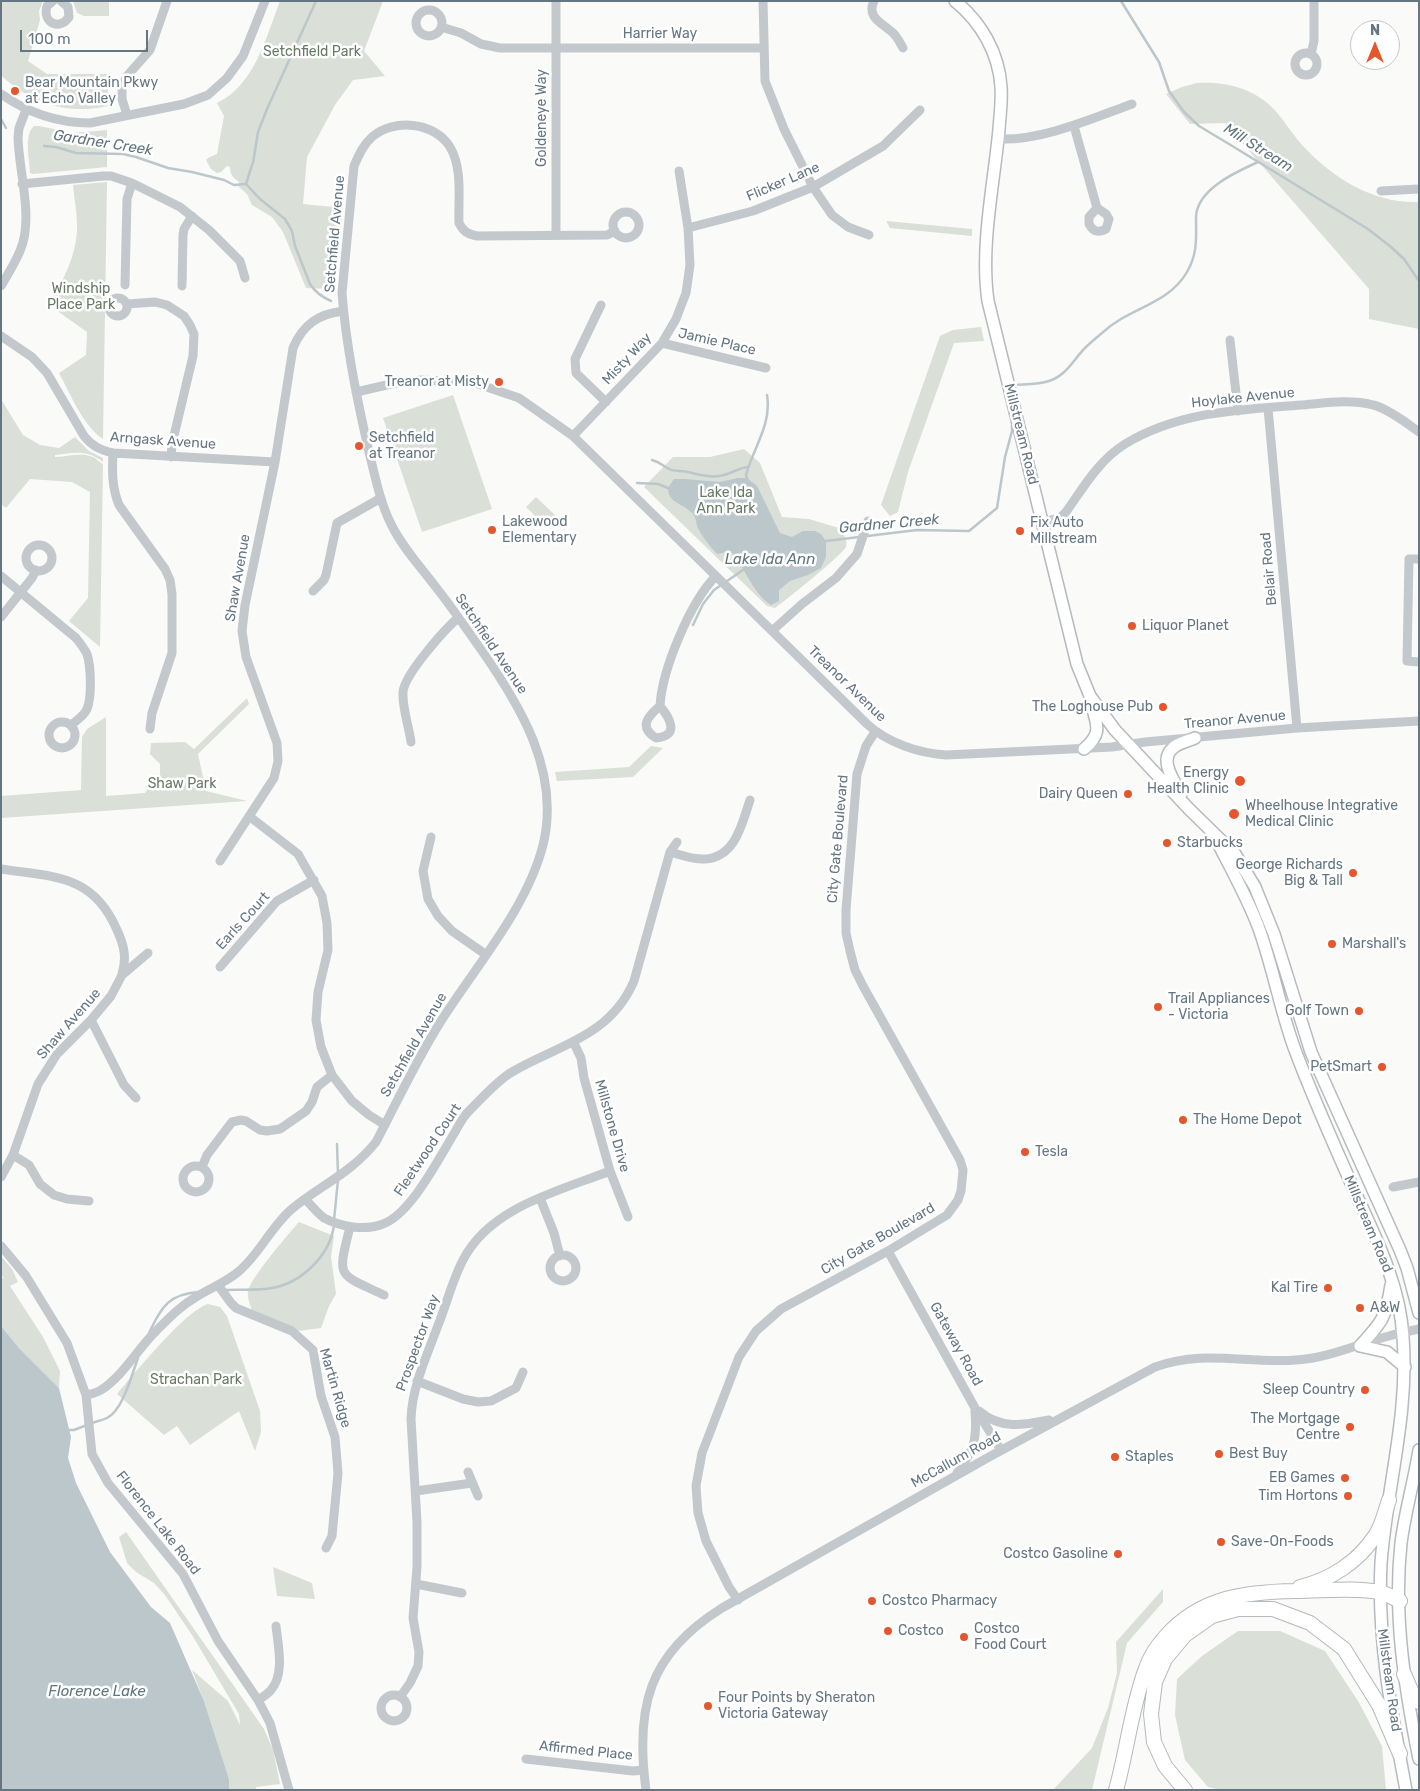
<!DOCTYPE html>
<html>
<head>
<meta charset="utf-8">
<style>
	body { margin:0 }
	#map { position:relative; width:1420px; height:1791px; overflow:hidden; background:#fafaf8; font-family:Rubik,sans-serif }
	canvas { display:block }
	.frame { position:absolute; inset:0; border:2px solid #657683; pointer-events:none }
	.north { position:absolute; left:1350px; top:20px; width:50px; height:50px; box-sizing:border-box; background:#fff; border:1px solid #c1c8cd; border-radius:50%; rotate:0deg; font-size:14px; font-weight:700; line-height:20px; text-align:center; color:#657683 }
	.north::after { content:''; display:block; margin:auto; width:18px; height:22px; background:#e4572e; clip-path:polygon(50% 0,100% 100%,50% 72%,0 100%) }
	.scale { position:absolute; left:20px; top:30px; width:128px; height:22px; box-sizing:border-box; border:2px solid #657683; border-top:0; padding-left:6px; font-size:15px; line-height:18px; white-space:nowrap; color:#657683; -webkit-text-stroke:4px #fff; paint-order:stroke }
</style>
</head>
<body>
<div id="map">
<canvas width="1420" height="1791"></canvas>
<div class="frame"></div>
<div class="north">N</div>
<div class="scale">100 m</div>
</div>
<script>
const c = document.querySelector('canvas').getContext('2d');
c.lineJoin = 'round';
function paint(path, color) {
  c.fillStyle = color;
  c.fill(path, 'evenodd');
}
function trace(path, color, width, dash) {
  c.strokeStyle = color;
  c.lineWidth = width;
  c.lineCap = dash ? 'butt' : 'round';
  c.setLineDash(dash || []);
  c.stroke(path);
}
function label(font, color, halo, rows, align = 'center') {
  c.font = font + ' Rubik,sans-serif';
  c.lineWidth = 5;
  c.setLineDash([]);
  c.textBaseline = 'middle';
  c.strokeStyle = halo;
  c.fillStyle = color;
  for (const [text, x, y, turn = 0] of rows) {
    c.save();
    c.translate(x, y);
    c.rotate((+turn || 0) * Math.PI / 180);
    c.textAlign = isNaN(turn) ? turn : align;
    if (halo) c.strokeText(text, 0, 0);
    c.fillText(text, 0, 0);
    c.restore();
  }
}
const green = new Path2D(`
	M1 1H43L39 11 40 20 28 61 47 74H108V106C69 115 33 104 4 78L1 75Z
	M73 1H109V16H84L77 13Z
	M280 1H383L364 51 385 76 353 80 335 105 307 157 303 204 343 208 335 289 306 288 283 232 272 217 252 205 247 194 239 187V182C233 177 230 175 230 167L227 166 221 172 217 173 211 169 206 160 208 158 217 154 224 116 217 103C255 85 266 37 280 1Z
	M1197 83C1229 81 1259 90 1279 115 1288 126 1295 138 1305 148 1334 179 1375 204 1419 202V329L1369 319V289L1225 123 1190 124 1166 94 1182 87Z
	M34 126H39L73 133 107 130V167L33 174 30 173C30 160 23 136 34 126Z
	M107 182 103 439C83 426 70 393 59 373L86 355 87 332 49 305C63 280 78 254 77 224 77 211 74 198 73 185Z
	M886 221 972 229V236L890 228Z
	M981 327 984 341 954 343 908 472 898 512 890 516 881 505 940 336 953 330Z
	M453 395 492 509 422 532 383 418Z
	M1 399 23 435 40 445 59 448 75 437 89 451 103 458V462C86 449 74 453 55 455V457C67 457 80 452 93 457 96 458 99 462 103 464L100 647 69 621 88 598 90 492 72 482 30 479 6 508 1 504Z
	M744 449 760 463 782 517 809 519 842 529C843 535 848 541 846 547 841 556 785 601 775 608L767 606 644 487 673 457H710Z
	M536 497 556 516 546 527 526 507Z
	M247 698 249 704 198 754 206 791 247 801 1 818V796L81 790 82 737 87 729 106 717V796L145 793 160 774V764L150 754 151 743 185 742 194 749Z
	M651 746 663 748 633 777 557 781 555 772 629 767Z
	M299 1222 334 1236 331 1257 336 1294 329 1306 321 1328 298 1331 252 1310C250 1304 247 1298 248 1291 250 1279 289 1233 299 1222Z
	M1 1256 12 1269 18 1282 10 1286 43 1337 60 1371 59 1388 19 1348 1 1326V1277L5 1279 1 1275Z
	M208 1304 220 1307 227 1316 260 1411 261 1432 255 1451 239 1411 190 1445 177 1426 164 1435 117 1394C134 1374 186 1310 208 1304Z
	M126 1532 264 1729 273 1750 280 1784 256 1787V1790H229V1779L204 1701 192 1670 228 1701 240 1725 239 1714 192 1635 165 1595 154 1583 136 1572 127 1563 119 1537Z
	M273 1567 312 1583 315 1599 277 1596Z
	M1163 1589V1602L1127 1643 1092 1790H1053L1092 1748 1108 1708 1117 1673 1116 1642Z
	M1238 1631H1280L1325 1651 1358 1701 1382 1746 1386 1790H1221L1208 1787 1185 1760 1175 1715 1177 1679 1202 1656Z`);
const water = new Path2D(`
	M738 478H747L757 486 780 533 792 537 803 531H815L821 534 826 541V557L821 568 808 575 790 581 779 590V601L771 605C751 592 746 567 730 551L718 554C713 551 699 532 697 526 696 521 696 516 691 512 682 503 668 503 668 488L674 479H685L720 482Z
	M1 1326 19 1348 59 1388 71 1437 68 1458 76 1483 110 1552 151 1607 170 1623 204 1701 229 1779V1790H1Z`);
const stream = new Path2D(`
	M1121 1 1159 62 1169 91 1184 112 1199 126 1229 144 1368 229 1391 247 1404 259 1419 281
	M1 119 6 128
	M44 146 56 147 76 153 123 154 136 157 168 168 192 172 224 180 234 185 246 184 260 199 285 219 292 231 295 246 310 284C315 292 322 297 331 301
	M253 163 258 132 267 109 316 1
	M246 184 252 165
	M1012 385C1024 384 1038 385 1049 381 1067 375 1073 360 1085 348 1090 343 1096 338 1102 333 1128 308 1168 305 1187 272 1198 253 1196 238 1196 217 1197 189 1236 172 1258 162
	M652 460C660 462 663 466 669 469 674 472 682 470 688 472 698 474 708 478 719 476 730 475 737 468 748 467
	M747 478 746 475C753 448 772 425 767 395
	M637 483 658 484 668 488
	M826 541 917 530 969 531 997 508 1005 457 1012 431V421
	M693 625 703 604 714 590 743 570
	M337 1144 338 1175
	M334 1220 338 1180
	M224 1290C240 1289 256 1291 272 1288 301 1283 330 1256 334 1225
	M149 1333C162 1307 168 1294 199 1292
	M92 1423C97 1421 103 1420 107 1418 123 1410 132 1374 138 1358
	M69 1430H74L87 1425`);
const minor = new Path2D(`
	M53 1 47 6C42 23 60 31 69 17L68 7 61 1
	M556 1V235
	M763 1 765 81 784 129 813 187 832 215 848 227 869 235
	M874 1C866 17 882 23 892 32 897 36 900 43 903 48
	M416 23a13 13 0 1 1 26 0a13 13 0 1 1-26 0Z
	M441 27 461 33 481 44 500 48H763
	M1295 64a11 11 0 1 1 22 0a11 11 0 1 1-22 0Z
	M1311 54 1314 41V1
	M1 94C28 113 56 123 90 123L184 104 208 95 227 78 243 56 265 1
	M127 115 122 99V86L127 76 150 50 167 1
	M1074 126 1097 208
	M998 139C1041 141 1091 119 1132 104
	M22 184 103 176H111L132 183 180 207 209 230 240 261 245 278
	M1381 191 1419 189
	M1097 208 1106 214 1109 219 1106 229C1099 233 1093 232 1089 224V217Z
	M613 225a13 13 0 1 1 26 0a13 13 0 1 1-26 0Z
	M688 228 753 211 813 187 883 146 920 110
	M125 285 127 199 132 183
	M1 286C8 274 15 263 20 251 34 219 19 173 18 138L19 128 26 110
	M182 286 183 235 184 229 192 216
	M109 307a9 9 0 1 1 18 0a9 9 0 1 1-18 0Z
	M127 304 155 302 167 305 184 316 190 325 194 334 193 356 172 444 171 457
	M601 305 575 359 576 373 606 402
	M1 336 32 357 47 373 84 436C92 446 100 450 113 453L275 462
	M1230 340 1238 411
	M662 343 766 368
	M356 392 400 382 421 380 472 382 519 398 573 436 867 724C888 743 918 753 946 755L1112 747 1145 742 1297 728 1419 721
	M1268 408 1297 728
	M573 436 662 343 676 319 686 293 690 265 688 228 679 171
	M113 453C112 472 112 488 119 505L165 569 170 580 172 594V653L152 713 150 729
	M1043 522 1060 518 1066 512C1083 488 1099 460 1125 444 1180 411 1239 410 1301 405 1325 403 1350 399 1373 405 1387 408 1407 423 1419 432
	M26 558a13 13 0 1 1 26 0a13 13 0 1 1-26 0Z
	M1419 559H1409L1407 661 1419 662
	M1 576 76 638C80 643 84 648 87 654 91 666 92 697 87 709 84 716 77 720 71 725
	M313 591 324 580 326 575 337 523 381 498
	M1 617 32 578 36 570
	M773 630 802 604 836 578 857 554 868 521
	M660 706C648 716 638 727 656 738 680 736 670 718 660 706 662 670 690 602 716 576
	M49 735a13 13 0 1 1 26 0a13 13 0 1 1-26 0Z
	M411 742C409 727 402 707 403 692 404 675 445 629 458 618
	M249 816 298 854 322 896 327 923 328 950 318 992 316 1020 321 1047 332 1075 352 1101 369 1115 385 1125
	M431 837 423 871 428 899 438 916 452 931 485 954
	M670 852C681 855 694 860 705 859 736 857 742 823 750 800
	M220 861 274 778 278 761 277 743 246 657 242 631 245 605 275 462 293 348C303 324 319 314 343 311
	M1 869C54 877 93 874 117 930 124 945 127 958 122 974
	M220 967 277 901 314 880
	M91 1020 124 1085 136 1098
	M574 1043 581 1058 584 1078 610 1171 628 1217
	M13 1155 29 1165 40 1184 54 1195 67 1199 89 1201
	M183 1179a13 13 0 1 1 26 0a13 13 0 1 1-26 0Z
	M202 1167 207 1155 232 1122 241 1120 246 1121 260 1130 267 1131 280 1129 306 1111 312 1102 317 1087 332 1075
	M1 1177 13 1155 38 1084 57 1054 91 1020 111 996 122 975 148 953
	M1393 1187 1419 1182
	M540 1198 554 1233 560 1256
	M305 1199C311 1205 317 1213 324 1218 341 1227 365 1231 383 1224 411 1214 439 1158 455 1132 459 1125 463 1116 470 1110 480 1100 499 1079 512 1072 558 1045 610 1037 634 981L670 852 677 842
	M350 1227C337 1279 337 1273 384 1295
	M1 1246 26 1276 67 1343 86 1395 92 1454 108 1483 183 1574 218 1641 258 1700 270 1723 289 1790
	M888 1251 975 1408 1001 1450
	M550 1268a13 13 0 1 1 26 0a13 13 0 1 1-26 0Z
	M218 1285 231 1303 236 1308 292 1331 313 1350 321 1396 335 1437 338 1473 332 1536 326 1548
	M417 1381 463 1399 478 1402 491 1401 516 1388 523 1372
	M86 1395C91 1394 97 1393 101 1390 123 1376 137 1350 155 1332 168 1319 180 1306 196 1297 210 1288 225 1283 238 1272 260 1254 271 1226 293 1208 323 1184 351 1173 376 1142 397 1102 417 1059 441 1021 476 966 527 908 543 845 561 772 520 705 480 648 465 627 451 606 435 586 420 566 402 547 391 524 380 502 375 476 369 452 357 399 346 346 342 293L354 166C359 155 363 145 372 137 393 118 435 122 450 147 463 169 458 198 459 223 463 231 467 234 477 236L607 235 615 231
	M979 1411C1001 1430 1024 1425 1049 1420
	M468 1472 478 1496
	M957 1473C975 1449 977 1439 975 1411
	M416 1491 472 1483
	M416 1584 462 1593
	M738 1600 729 1587 706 1541 698 1513 696 1486 702 1453 739 1357 756 1331 781 1309 888 1251 947 1215 958 1200 961 1191 963 1170 960 1160 863 986 855 970 850 951 846 933V910L857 774 866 746 875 732
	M381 1708a13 13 0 1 1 26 0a13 13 0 1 1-26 0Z
	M400 1697 410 1683 418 1666 419 1652 413 1618 417 1567V1522L411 1419C412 1387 426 1358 437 1328 446 1306 452 1281 463 1260 490 1207 559 1191 610 1171
	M258 1700C263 1697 268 1694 271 1690 285 1674 278 1645 276 1626
	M526 1759 633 1771 643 1770
	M646 1790C635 1708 648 1654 722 1608L989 1457 1155 1367C1204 1349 1246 1364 1296 1360 1329 1358 1358 1344 1389 1336 1399 1333 1409 1331 1419 1329`);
const major = new Path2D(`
	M955 1C981 22 999 53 1001 87 1002 101 1000 115 999 129 994 184 980 246 988 301L1077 664 1090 696 1115 730 1189 809 1235 854 1255 887 1274 934 1311 1052 1400 1250 1407 1268 1419 1313
	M1084 749C1103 733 1097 725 1091 703
	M1181 794C1175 782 1158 760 1173 748 1178 743 1188 741 1195 738
	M1217 841C1231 869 1247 897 1258 926 1273 966 1280 1010 1295 1050 1313 1098 1334 1145 1355 1192 1376 1238 1400 1285 1403 1337 1409 1415 1387 1486 1381 1563 1377 1640 1392 1715 1406 1790
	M1360 1346C1382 1322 1386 1318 1391 1285
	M1360 1346 1387 1352 1405 1367
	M1419 1450C1414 1481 1405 1512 1401 1543 1393 1616 1405 1689 1419 1759`);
const highway = new Path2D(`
	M1300 1587C1330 1580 1358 1562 1375 1536 1382 1526 1385 1512 1389 1500
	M1404 1674 1414 1697 1419 1702
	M1116 1790C1127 1751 1131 1710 1145 1671 1149 1658 1157 1646 1166 1636 1201 1597 1245 1592 1295 1591 1322 1591 1352 1587 1379 1592 1386 1593 1393 1598 1400 1601
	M1185 1790 1165 1766 1154 1742 1151 1714 1155 1682 1165 1659 1185 1635 1212 1616 1238 1609H1273L1310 1623 1344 1649 1379 1705 1400 1754`);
const markers = [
	[15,91,5,"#e4572e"],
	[499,382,5,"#e4572e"],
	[359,446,5,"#e4572e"],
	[492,530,5,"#e4572e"],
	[1020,531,5,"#e4572e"],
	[1132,626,5,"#e4572e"],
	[1163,707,5,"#e4572e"],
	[1240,781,6,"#e4572e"],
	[1128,794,5,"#e4572e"],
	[1234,814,6,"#e4572e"],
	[1167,843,5,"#e4572e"],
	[1353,873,5,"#e4572e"],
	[1332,944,5,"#e4572e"],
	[1158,1007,5,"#e4572e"],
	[1359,1011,5,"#e4572e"],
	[1382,1067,5,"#e4572e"],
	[1183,1120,5,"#e4572e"],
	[1025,1152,5,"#e4572e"],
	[1328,1288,5,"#e4572e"],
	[1360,1308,5,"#e4572e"],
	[1365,1390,5,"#e4572e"],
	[1350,1427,5,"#e4572e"],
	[1219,1454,5,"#e4572e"],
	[1115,1457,5,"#e4572e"],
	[1345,1478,5,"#e4572e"],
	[1348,1496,5,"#e4572e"],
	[1221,1542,5,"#e4572e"],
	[1118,1554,5,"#e4572e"],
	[872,1601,5,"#e4572e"],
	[888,1631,5,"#e4572e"],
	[964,1637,5,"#e4572e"],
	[708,1706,5,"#e4572e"]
];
const streetNames = [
	["Harrier Way",660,34],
	["Goldeneye Way",542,118,-90],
	["Flicker Lane",783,182,-23],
	["Setchfield Avenue",335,234,-85],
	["Jamie Place",717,342,13],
	["Misty Way",627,359,-47],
	["Hoylake Avenue",1243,398,-6],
	["Millstream Road",1021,434,76],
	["Arngask Avenue",163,441,4],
	["Belair Road",1269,569,-95],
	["Shaw Avenue",238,578,-80],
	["Setchfield Avenue",491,644,56],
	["Treanor Avenue",847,684,44],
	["Treanor Avenue",1235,720,-5],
	["City Gate Boulevard",838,839,-85],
	["Earls Court",243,921,-48],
	["Shaw Avenue",69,1024,-49],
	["Setchfield Avenue",414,1045,-60],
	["Millstone Drive",612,1126,74],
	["Fleetwood Court",428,1150,-56],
	["Millstream Road",1368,1224,67],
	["City Gate Boulevard",878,1239,-30],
	["Prospector Way",418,1343,-70],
	["Gateway Road",956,1344,61],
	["Martin Ridge",335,1388,74],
	["McCallum Road",956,1460,-29],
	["Florence Lake Road",158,1523,52],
	["Millstream Road",1389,1680,82],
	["Affirmed Place",586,1751,6]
];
const parkNames = [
	["Setchfield Park",312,52],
	["Windship",81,289],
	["Place Park",81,305],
	["Lake Ida",726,493],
	["Ann Park",726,509],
	["Shaw Park",182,784],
	["Strachan Park",196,1380]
];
const poiNames = [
	["Bear Mountain Pkwy",25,83],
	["at Echo Valley",25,99],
	["Treanor at Misty",489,382,"right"],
	["Setchfield",369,438],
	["at Treanor",369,454],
	["Lakewood",502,522],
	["Elementary",502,538],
	["Fix Auto",1030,523],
	["Millstream",1030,539],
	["Liquor Planet",1142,626],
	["The Loghouse Pub",1153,707,"right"],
	["Energy",1229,773,"right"],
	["Health Clinic",1229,789,"right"],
	["Dairy Queen",1118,794,"right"],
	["Wheelhouse Integrative",1245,806],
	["Medical Clinic",1245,822],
	["Starbucks",1177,843],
	["George Richards",1343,865,"right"],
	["Big & Tall",1343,881,"right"],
	["Marshall's",1342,944],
	["Trail Appliances",1168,999],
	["- Victoria",1168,1015],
	["Golf Town",1349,1011,"right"],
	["PetSmart",1372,1067,"right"],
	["The Home Depot",1193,1120],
	["Tesla",1035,1152],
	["Kal Tire",1318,1288,"right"],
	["A&W",1370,1308],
	["Sleep Country",1355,1390,"right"],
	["The Mortgage",1340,1419,"right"],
	["Centre",1340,1435,"right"],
	["Best Buy",1229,1454],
	["Staples",1125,1457],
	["EB Games",1335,1478,"right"],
	["Tim Hortons",1338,1496,"right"],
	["Save-On-Foods",1231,1542],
	["Costco Gasoline",1108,1554,"right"],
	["Costco Pharmacy",882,1601],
	["Costco",974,1629],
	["Food Court",974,1645],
	["Costco",898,1631],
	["Four Points by Sheraton",718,1698],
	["Victoria Gateway",718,1714]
];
const waterNames = [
	["Gardner Creek",103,143,9],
	["Mill Stream",1258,148,32],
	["Gardner Creek",889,524,-5],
	["Lake Ida Ann",770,560],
	["Florence Lake",97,1692]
];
paint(green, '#dadfd7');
paint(water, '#bbc7cb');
trace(stream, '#bbc7cb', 2.5);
trace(major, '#b5babe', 14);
trace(highway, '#b4b9bd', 16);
trace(minor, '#c3c8cc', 9);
trace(major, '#fff', 11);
trace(highway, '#fff', 14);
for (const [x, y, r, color] of markers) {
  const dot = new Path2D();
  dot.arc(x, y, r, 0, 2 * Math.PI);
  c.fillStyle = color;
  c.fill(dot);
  trace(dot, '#fff', 2);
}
label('14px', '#657683', '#fff', streetNames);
label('14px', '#687a64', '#fff', parkNames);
label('14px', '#657683', '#fff', poiNames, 'left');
label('italic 15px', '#60757c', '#fff', waterNames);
</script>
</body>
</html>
